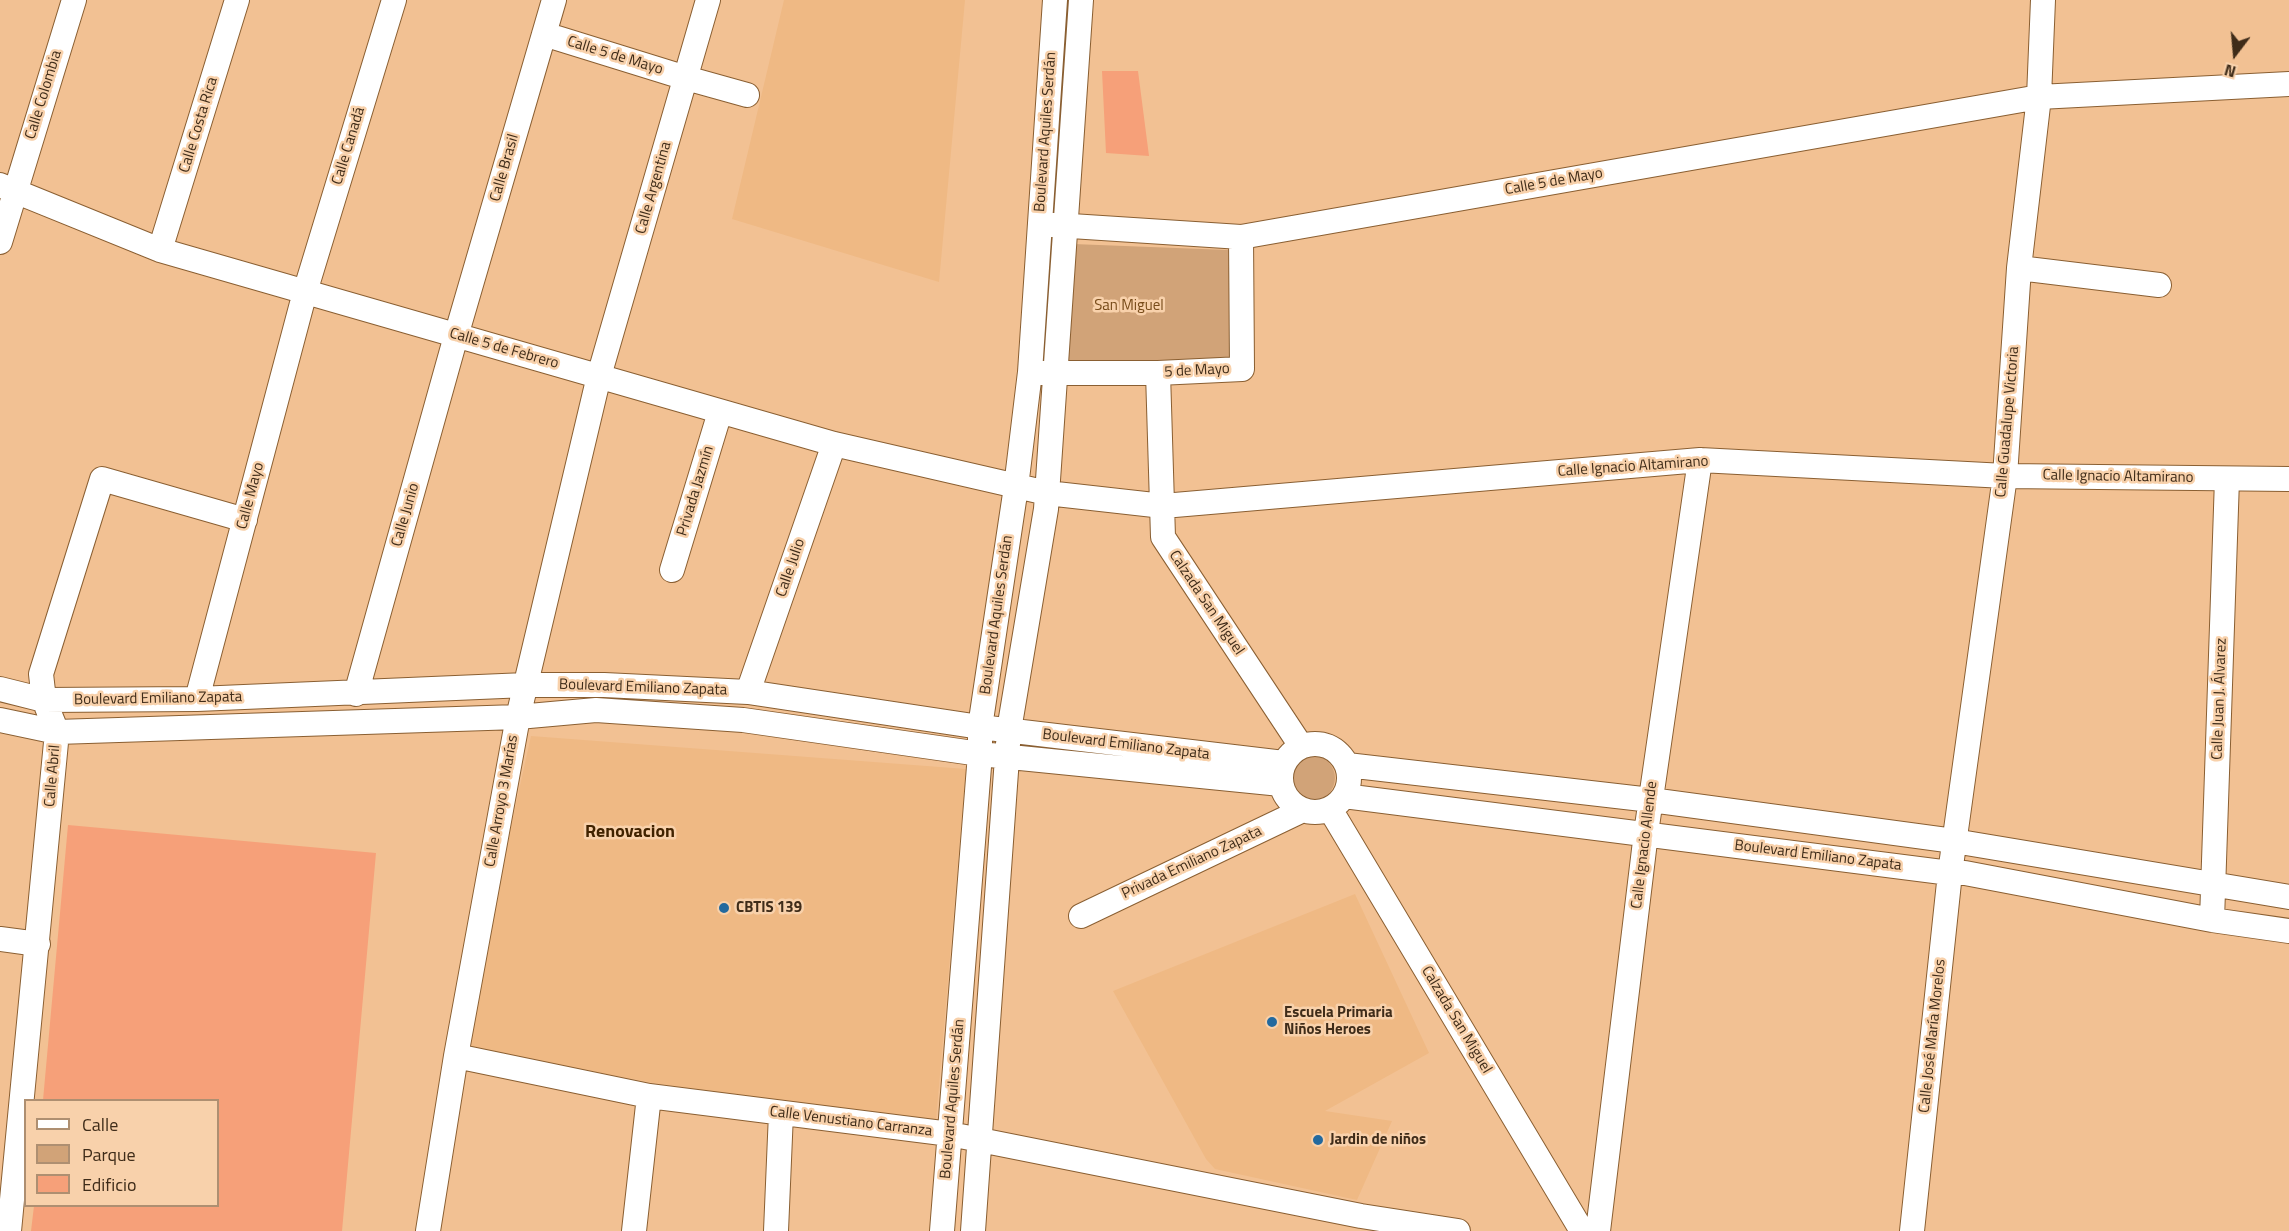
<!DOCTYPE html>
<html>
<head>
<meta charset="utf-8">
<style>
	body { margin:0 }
	#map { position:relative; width:2289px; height:1231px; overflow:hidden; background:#f2c193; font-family:"Titillium Web",sans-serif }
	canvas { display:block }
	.legend { position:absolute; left:24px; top:1099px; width:195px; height:108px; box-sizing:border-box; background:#f8d1ab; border:2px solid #ae8f71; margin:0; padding:8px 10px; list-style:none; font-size:18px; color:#3f2c19 }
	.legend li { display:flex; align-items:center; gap:12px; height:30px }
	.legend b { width:30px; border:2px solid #ae8f71 }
	.north { position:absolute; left:2205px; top:24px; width:60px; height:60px; -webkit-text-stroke:4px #f8d1ab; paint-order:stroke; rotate:196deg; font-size:16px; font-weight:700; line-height:24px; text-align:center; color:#3f2c19 }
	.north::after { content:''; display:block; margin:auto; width:21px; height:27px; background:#3f2c19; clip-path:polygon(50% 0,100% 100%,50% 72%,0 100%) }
</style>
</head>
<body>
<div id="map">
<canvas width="2289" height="1231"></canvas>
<ul class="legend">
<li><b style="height:8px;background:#fff"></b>Calle</li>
<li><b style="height:16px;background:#d1a378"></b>Parque</li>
<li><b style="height:16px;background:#f6a079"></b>Edificio</li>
</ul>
<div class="north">N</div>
</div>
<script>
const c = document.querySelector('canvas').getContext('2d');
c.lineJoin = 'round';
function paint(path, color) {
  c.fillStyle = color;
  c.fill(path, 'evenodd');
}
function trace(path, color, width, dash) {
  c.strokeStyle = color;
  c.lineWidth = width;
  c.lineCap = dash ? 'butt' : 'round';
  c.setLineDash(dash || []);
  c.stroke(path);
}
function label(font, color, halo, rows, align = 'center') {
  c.font = font + ' "Titillium Web",sans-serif';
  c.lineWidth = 5;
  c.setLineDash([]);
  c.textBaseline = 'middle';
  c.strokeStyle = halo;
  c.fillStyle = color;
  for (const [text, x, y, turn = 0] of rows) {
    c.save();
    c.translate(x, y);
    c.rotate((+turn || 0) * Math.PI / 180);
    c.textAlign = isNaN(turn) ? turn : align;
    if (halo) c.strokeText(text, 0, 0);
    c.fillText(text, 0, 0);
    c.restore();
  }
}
const built = new Path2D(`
	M784 0H965L939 282 732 219Z
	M531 736 966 769 936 1121 780 1102 654 1083 462 1047Z
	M1355 894 1429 1053 1325 1111 1392 1121 1357 1200 1215 1169 1206 1159 1113 991Z`);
const green = new Path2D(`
	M1073 244 1228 250 1234 360 1065 366Z
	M1289 778a23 23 0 1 1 46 0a23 23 0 1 1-46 0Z`);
const building = new Path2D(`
	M1102 71H1138L1149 156 1106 153Z
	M68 825 376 853 342 1231H31L34 1206H218V1100H43Z`);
const minor = new Path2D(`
	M544 34 686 78 747 95
	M0 185 160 250 834 444 1047 493 1163 506 1700 460 2005 476 2289 479
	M1040 224 1241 237 2039 97 2289 84
	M0 242 74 0
	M160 250 237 0
	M2019 268 2159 285
	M1040 373H1158L1242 369 1241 237
	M1158 373 1163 537 1301 746
	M672 570 720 412
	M0 689 44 700 197 699 526 685H604L748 692 980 727 1284 763
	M748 692 834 444
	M356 694 456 336 554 0
	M197 699 305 292 394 0
	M0 720 57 732 518 717 596 710 743 720 980 754 1281 784
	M1281 778a34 34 0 1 1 68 0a34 34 0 1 1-68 0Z
	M1347 765 1651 800 1954 841 2289 897
	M1344 796 1950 873H1965L2212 920 2289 931
	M1330 809 1582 1231
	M1081 916 1303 810
	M2212 920 2227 479
	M0 939 38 944
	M456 1056 649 1096 950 1134 1361 1216 1458 1231
	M9 1231 57 732 44 700 41 674 102 479 245 520
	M428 1231 456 1056 518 717 599 376 708 0
	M634 1231 649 1096
	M776 1231 781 1113
	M942 1231 980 754V727L1016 487 1030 372 1055 0
	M973 1231 1009 730 1046 509 1081 0
	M1598 1231 1646 833 1700 460
	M1912 1231 1950 873 2005 476 2019 268 2039 97 2043 0`);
const markers = [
	[724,908,6,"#23699e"],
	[1272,1022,6,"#23699e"],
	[1318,1140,6,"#23699e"]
];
const streetNames = [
	["Calle 5 de Mayo",615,56,17],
	["Calle Colombia",44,95,-73],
	["Calle Costa Rica",199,125,-73],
	["Boulevard Aquiles Serdán",1046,132,-86],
	["Calle Canadá",349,146,-73],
	["Calle Brasil",505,168,-74],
	["Calle 5 de Mayo",1554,182,-10],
	["Calle Argentina",654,188,-74],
	["Calle 5 de Febrero",504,349,16],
	["5 de Mayo",1197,371,-3],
	["Calle Guadalupe Victoria",2008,422,-85],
	["Calle Ignacio Altamirano",1633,467,-4],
	["Calle Ignacio Altamirano",2118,477,1],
	["Privada Jazmín",696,491,-73],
	["Calle Mayo",251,496,-75],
	["Calle Junio",406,515,-74],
	["Calle Julio",791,568,-71],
	["Calzada San Miguel",1206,603,56],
	["Boulevard Aquiles Serdán",997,615,-82],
	["Boulevard Emiliano Zapata",643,688,2],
	["Boulevard Emiliano Zapata",158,699,-1],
	["Calle Juan J. Álvarez",2220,699,-88],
	["Boulevard Emiliano Zapata",1126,745,7],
	["Calle Abril",53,776,-85],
	["Calle Arroyo 3 Marías",502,801,-80],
	["Calle Ignacio Allende",1645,845,-83],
	["Boulevard Emiliano Zapata",1818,856,7],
	["Privada Emiliano Zapata",1192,863,-25],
	["Calzada San Miguel",1456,1020,59],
	["Calle José María Morelos",1933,1036,-84],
	["Boulevard Aquiles Serdán",953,1099,-85],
	["Calle Venustiano Carranza",851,1122,7]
];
const parkNames = [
	["San Miguel",1129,306]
];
const poiNames = [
	["CBTIS 139",736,908],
	["Escuela Primaria",1284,1013],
	["Niños Heroes",1284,1030],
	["Jardin de niños",1330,1140]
];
const quarterNames = [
	["Renovacion",630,833]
];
paint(built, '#efb984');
paint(green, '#d1a378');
paint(building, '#f6a079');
trace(minor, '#8a5f32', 26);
trace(minor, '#fff', 24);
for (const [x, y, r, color] of markers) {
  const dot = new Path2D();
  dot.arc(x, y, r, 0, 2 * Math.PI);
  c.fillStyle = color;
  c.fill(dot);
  trace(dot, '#f8d1ab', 2);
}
label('15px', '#3f2c19', '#f8d1ab', streetNames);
label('15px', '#784c1a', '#f8d1ab', parkNames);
label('bold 15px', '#3f2c19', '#f8d1ab', poiNames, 'left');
label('bold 18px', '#412300', '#f8d1ab', quarterNames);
</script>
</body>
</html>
